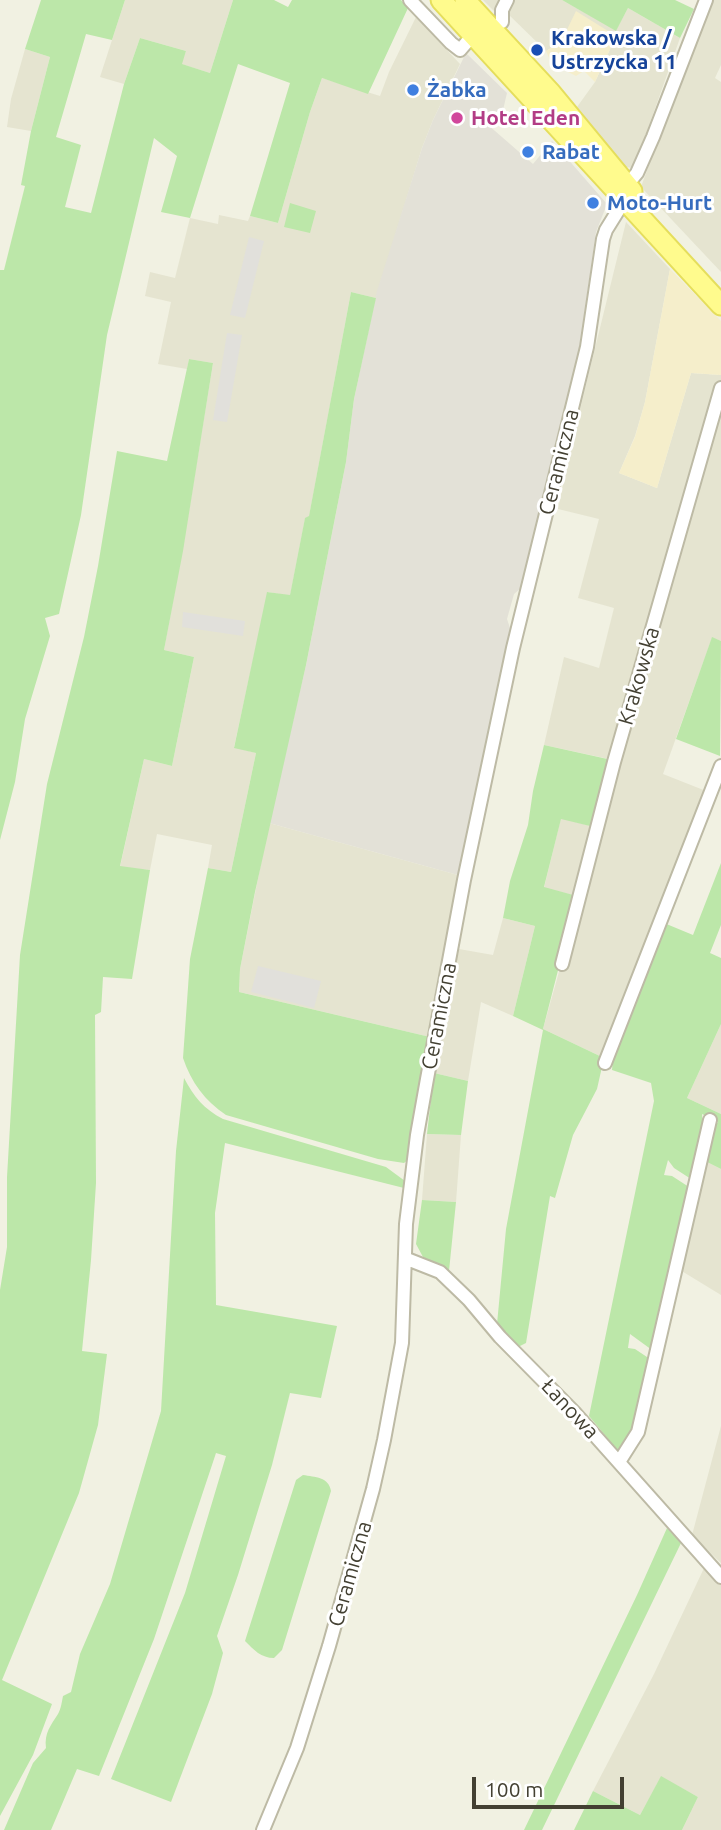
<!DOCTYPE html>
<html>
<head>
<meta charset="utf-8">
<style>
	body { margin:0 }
	#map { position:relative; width:721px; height:1830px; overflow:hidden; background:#f1f1e2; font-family:Ubuntu,sans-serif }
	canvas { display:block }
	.scale { position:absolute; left:472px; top:1777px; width:152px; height:32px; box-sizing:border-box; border:4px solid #434032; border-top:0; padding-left:9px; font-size:21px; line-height:24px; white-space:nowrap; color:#434032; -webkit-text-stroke:5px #fff; paint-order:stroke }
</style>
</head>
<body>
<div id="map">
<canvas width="721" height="1830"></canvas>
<div class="scale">100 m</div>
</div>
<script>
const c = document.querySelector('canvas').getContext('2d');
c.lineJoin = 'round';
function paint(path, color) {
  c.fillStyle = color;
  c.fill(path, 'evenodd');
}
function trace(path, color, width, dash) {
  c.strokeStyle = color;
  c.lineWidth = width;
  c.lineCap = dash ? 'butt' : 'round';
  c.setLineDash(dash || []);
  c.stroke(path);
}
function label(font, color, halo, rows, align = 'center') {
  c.font = font + ' Ubuntu,sans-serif';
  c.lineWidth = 6;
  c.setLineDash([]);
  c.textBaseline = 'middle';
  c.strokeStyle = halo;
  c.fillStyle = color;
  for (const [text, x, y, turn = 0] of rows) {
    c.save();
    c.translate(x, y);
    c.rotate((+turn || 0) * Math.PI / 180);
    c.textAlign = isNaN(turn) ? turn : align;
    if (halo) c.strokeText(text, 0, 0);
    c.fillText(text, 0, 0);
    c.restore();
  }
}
const residential = new Path2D(`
	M125 0H233L210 73 181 64 186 51 140 38 124 84 100 77Z
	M483 0H562L616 30 628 8 680 38 634 168 625 167 577 107 595 82 616 36 561 42 546 51 507 13H496Z
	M711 0H721V65L715 78 721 82V272L641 187 683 71Z
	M416 17 460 64 433 120 422 148 376 298 351 292 309 517 305 519 290 596 268 592 234 747 256 753 231 872 208 868 212 845 157 834 150 870 120 867 144 759 172 766 194 657 164 650 184 541 213 363 189 359 187 369 158 364 171 302 145 296 150 272 175 278 190 218 218 224 219 215 248 221 250 216 278 223 310 112 322 78 380 96 389 72Z
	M25 49 50 57 31 131 7 127 11 99Z
	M626 222 670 269 645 402 635 436 619 473 657 488 691 373 721 375V641L712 638 663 774 706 791 604 1058 543 1029 618 761 544 745 564 657 599 668 614 608 578 598 599 519 558 509 572 442Z
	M561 818 594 827 577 896 544 888Z
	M269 823 458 875 430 1037 239 992 240 969Z
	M503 918 535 926 513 1016 481 1002 468 1081 434 1073 459 949 493 955Z
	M721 1024V1114L687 1098Z
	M427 1134 461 1135 456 1202 422 1200Z
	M705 1161 721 1169V1295L680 1270Z
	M721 1426V1563L692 1535Z
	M705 1566 721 1584V1830H682L698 1797 661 1777 640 1815 593 1791 654 1674Z`);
const commercial = new Path2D(`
	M576 11 616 36 595 82 584 71 576 76 568 72 550 60 546 51 561 42Z
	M670 269 721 321V375L691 373 657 488 619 473 635 437 645 402Z`);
const industrial = new Path2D(`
	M466 53 507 93 503 110 487 124 533 164 552 141 607 204 596 232 579 350 520 589 514 594 507 619 510 628 458 875 269 823 306 665 346 462 354 399 377 291 422 148 433 120Z`);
const green = new Path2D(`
	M41 0H125L112 40 86 34 56 137 81 145 65 207 91 213 124 84 140 38 186 51 182 64 210 73 233 0H274L288 7 292 0H401L408 8 368 94 322 78 310 112 278 223 250 216 290 83 238 64 190 218 161 212 177 156 154 138 107 335 81 515 59 614 45 618 50 636 25 719 15 782 0 840V270H4L25 186 21 185 31 131 50 57 25 49Z
	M562 0H675L694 9 680 38 628 8 616 31Z
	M290 203 316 211 310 233 284 227Z
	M351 292 376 298 354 399 346 462 306 665 255 892 240 969 239 992 430 1037 409 1159 404 1163 378 1159 226 1115C205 1101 191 1082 183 1058L190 959 208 868 231 872 256 753 234 748 267 592 290 595 305 518 309 516Z
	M189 359 213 363 183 551 164 650 194 657 172 766 144 759 120 866 150 870 132 979 103 977 101 1012 95 1015 96 1183 91 1260 82 1351 107 1354 98 1425 79 1493 2 1680 52 1704 33 1755 0 1816V1290L7 1247V1177L20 955 47 784 84 637 98 566 117 451 167 461Z
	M712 637 721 641 720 756 676 739Z
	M544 745 612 760 594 827 561 819 544 887 577 896 543 1029 604 1058 597 1089 573 1135 555 1198 550 1196 526 1343 518 1347 497 1324 506 1229 543 1030 513 1016 535 926 503 918 510 881 528 825 533 791Z
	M721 863V925L710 953 721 958V1024L687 1098 721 1114V1169L705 1161 712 1128 718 1122 702 1114 703 1124 691 1179 674 1168 668 1160 664 1175 672 1176 689 1187 652 1350 630 1334 628 1348 635 1349 650 1359 635 1424 619 1452 589 1416 654 1101 651 1083 612 1070 613 1058 664 923 693 935Z
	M434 1073 468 1081 461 1135 427 1134Z
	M184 1078C194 1097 204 1109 223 1119L386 1167 405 1181 404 1188 225 1143 215 1213 216 1305 337 1326 321 1398 290 1393 272 1465 238 1575 217 1636 223 1653 212 1694 171 1802 111 1779 185 1593 226 1456 216 1453 154 1639 99 1776 77 1769 51 1830H4L33 1763 46 1748C44 1733 51 1725 58 1714 61 1709 62 1701 63 1696L71 1692 80 1654 110 1584 161 1411 176 1151Z
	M422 1200 456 1202 449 1271 423 1257 416 1244Z
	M303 1475C315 1477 329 1477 331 1491L282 1650 274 1658C261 1658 254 1650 245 1641L296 1480Z
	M667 1528 681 1543 542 1830H524L637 1595Z
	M661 1776 698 1797 682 1830H574L593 1791 640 1815Z`);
const parking = new Path2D(`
	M249 237 264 241 245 318 230 315Z
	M227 333 242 335 227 422 213 420Z
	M183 612 245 621 243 636 182 627Z
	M258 966 321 981 314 1008 251 992Z`);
const street = new Path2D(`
	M410 0 451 43 460 50 473 35
	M502 22V10L507 0
	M562 964 614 762 721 388
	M605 1063 721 766
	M407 1259 440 1272 469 1300 500 1337 574 1412 721 1577
	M619 1462 638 1432 710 1120
	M263 1830 297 1748 329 1646 373 1489 384 1440 402 1343 406 1224 417 1135 427 1079 464 880 513 648 587 347 603 239 606 230 624 201 627 185 637 173 653 137 706 0`);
const primary = new Path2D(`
	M441 0 721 305
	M465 0 551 93 632 191`);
const markers = [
	[537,50,7,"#1a4fb4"],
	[413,90,7,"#3f7fe0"],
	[457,118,7,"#d1479c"],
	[528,152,7,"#3f7fe0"],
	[593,203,7,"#3f7fe0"]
];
const transitNames = [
	["Krakowska /",551,38],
	["Ustrzycka 11",551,62]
];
const shopNames = [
	["Żabka",427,90],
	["Rabat",542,152],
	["Moto-Hurt",607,203]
];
const hotelNames = [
	["Hotel Eden",471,118]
];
const streetNames = [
	["Ceramiczna",559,462,-76],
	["Krakowska",639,676,-74],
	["Ceramiczna",439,1016,-79],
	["Łanowa",570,1409,47],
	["Ceramiczna",350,1574,-74]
];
paint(residential, '#e5e4d0');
paint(commercial, '#f5eecb');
paint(industrial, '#e3e1d7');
paint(green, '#bce7a9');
paint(parking, '#e1e0db');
trace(street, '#bdbaa5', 16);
trace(primary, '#e5de5c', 23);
trace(street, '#fff', 12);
trace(primary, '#fffb8d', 19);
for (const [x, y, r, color] of markers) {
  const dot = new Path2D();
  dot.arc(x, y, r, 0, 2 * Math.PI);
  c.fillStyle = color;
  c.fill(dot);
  trace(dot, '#fff', 2.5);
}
label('bold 21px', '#164399', '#fff', transitNames, 'left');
label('bold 21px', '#366cbe', '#fff', shopNames, 'left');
label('bold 21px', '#b23c85', '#fff', hotelNames, 'left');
label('21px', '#434032', '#fff', streetNames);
</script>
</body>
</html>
